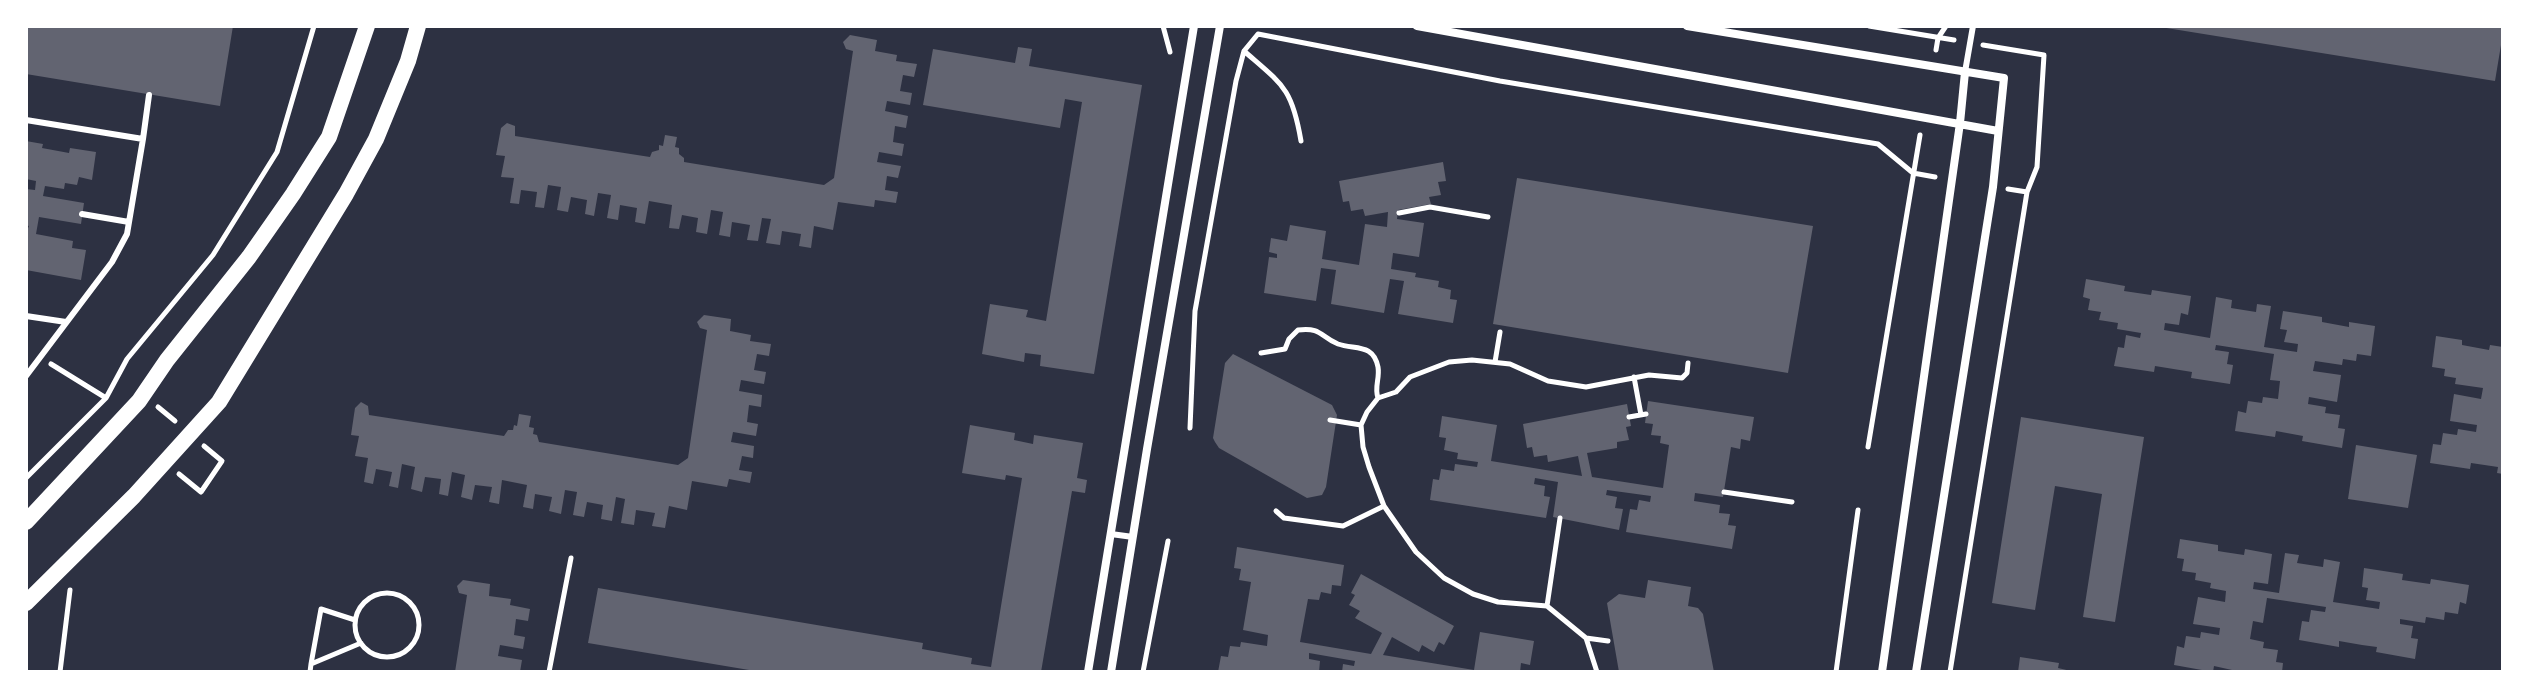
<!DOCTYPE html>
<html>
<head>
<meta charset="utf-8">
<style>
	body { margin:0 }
	#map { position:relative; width:2529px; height:698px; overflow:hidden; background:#2d3142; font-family:"Roboto Condensed",sans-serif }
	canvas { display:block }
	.frame { position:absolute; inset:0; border:28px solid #fff; pointer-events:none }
</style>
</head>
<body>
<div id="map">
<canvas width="2529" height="698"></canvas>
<div class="frame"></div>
</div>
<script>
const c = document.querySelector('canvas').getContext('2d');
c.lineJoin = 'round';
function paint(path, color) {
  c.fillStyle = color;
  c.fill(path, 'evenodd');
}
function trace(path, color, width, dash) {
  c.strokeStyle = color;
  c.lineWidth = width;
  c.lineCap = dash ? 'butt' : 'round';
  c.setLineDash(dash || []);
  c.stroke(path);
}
const building = new Path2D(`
	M26 26H233L220 106 26 74Z
	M2154 26H2503V33L2495 81Z
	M850 35 877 40 875 51 897 55 896 61 917 64 914 77 903 75 900 91 912 93 910 105 887 101 885 111 908 116 906 128 895 126 893 142 904 144 902 156 879 152 877 162 901 166 898 178 887 176 885 190 898 192 896 203 875 200 874 207 838 202 833 230 814 226 811 248 799 246 801 234 782 231 780 245 766 243 771 219 762 218 758 241 747 240 750 225 732 222 730 237 719 235 723 212 711 210 707 234 696 232 698 218 682 215 679 229 669 228 672 205 649 201 645 224 635 222 637 208 620 205 618 220 607 218 611 195 598 193 594 216 585 214 587 200 571 197 568 212 557 210 561 187 548 185 544 208 535 207 537 192 521 190 519 204 510 203 514 178 501 177 505 156 496 155 501 128 507 123 515 126V136L650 157 652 152 659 150V145L663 146 665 135 677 137 675 147 679 148V154L684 158V162L824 185 834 178 853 51 846 49 843 42Z
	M1018 47 1032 49 1029 66 1142 85 1094 374 1040 366 1041 355 1025 353 1024 362 982 354 990 304 1028 310 1026 317 1046 321 1082 102 1065 99 1060 128 923 105 933 49 1015 63Z
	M26 141 43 144 42 148 69 153 70 148 96 152 92 180 79 177 77 185 65 183 64 189 45 186 43 196 84 203 81 224 39 217 36 234 73 241 72 248 86 250 81 280 26 270V233L29 226 26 225V189L35 190 36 181 26 179Z
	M1443 162 1446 181 1438 182 1441 195 1429 197 1431 204 1398 210 1397 219 1424 223 1419 257 1393 253 1391 269 1416 273 1415 277 1439 281 1438 287 1451 290 1450 299 1457 300 1453 323 1398 314 1404 281 1390 279 1384 313 1331 304 1336 270 1321 268 1316 301 1264 293 1269 257 1277 258V254L1269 252 1271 238 1287 241 1290 225 1326 231 1322 259 1359 265 1365 224 1387 227 1388 212 1365 216 1363 209 1351 211 1349 201 1343 202 1339 181Z
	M1517 178 1813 226 1788 373 1493 324Z
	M2086 279 2125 286 2124 291 2151 295 2152 290 2191 296 2188 315 2181 313 2179 325 2165 323 2164 330 2210 338 2216 297 2232 300 2231 308 2256 312 2257 304 2271 306 2264 347 2297 352 2298 344 2284 342 2287 330 2280 329 2283 311 2322 317V322L2349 327V322L2375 326 2371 356 2357 354 2356 361 2343 359 2342 365 2315 361 2313 371 2341 375 2337 402 2309 397 2308 404 2326 407 2325 413 2340 415 2338 428 2345 429 2342 448 2302 441 2303 436 2276 431 2275 437 2235 431 2238 411 2246 413 2248 401 2262 403 2263 397 2278 399 2280 381 2270 380 2274 354 2216 345 2215 350 2229 352 2227 364 2233 365 2230 384 2191 378 2192 372 2155 366 2154 372 2114 366 2118 347 2124 348 2126 335 2140 338 2141 333 2117 329 2118 323 2099 320 2101 312 2088 310 2090 299 2083 297Z
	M704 315 731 319 730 331 751 335 750 341 771 344 769 356 757 354 754 370 766 372 764 384 741 380 739 391 762 395 761 407 749 405 747 422 758 424 756 436 733 432 731 442 754 446 753 458 742 456 739 470 752 472 750 483 729 479 727 487 692 481 687 510 669 506 665 528 652 526 655 513 636 510 634 525 621 523 625 499 616 497 612 521 601 519 603 505 587 502 584 517 573 515 577 492 565 490 561 514 549 511 552 497 535 494 533 509 523 507 527 485 502 480 499 504 489 502 492 487 475 485 472 500 461 497 465 475 452 472 448 496 439 494 441 479 425 477 422 492 411 489 415 467 402 464 398 488 389 486 392 472 376 469 373 484 364 482 368 458 355 456 359 436 351 435 355 408 361 402 368 406 369 415 504 436 508 430H513L514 425 517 426 519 414 531 416 529 427 534 428 533 434 537 435 539 442 678 465 688 458 707 330 700 328 697 322Z
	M2436 336 2462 340V345L2489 350 2490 345 2503 347V474L2497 473 2498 467 2471 463 2470 469 2430 463 2433 444 2441 445 2443 433 2457 435 2458 429 2476 432 2477 425 2450 421 2454 394 2481 399 2483 388 2455 384 2456 378 2444 376 2445 369 2432 367Z
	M1233 354 1332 405 1337 415 1326 487 1322 495 1307 498 1219 448 1215 442 1213 438 1225 363Z
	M1648 401 1754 417 1750 441 1741 439 1740 449 1731 447 1723 497 1695 493 1694 501 1720 505 1719 513 1730 514 1728 525 1736 526 1732 549 1626 532 1630 509 1637 510 1639 500 1650 502 1651 496 1607 490 1606 495 1617 497 1615 508 1623 509 1619 530 1553 517 1558 482 1535 478 1534 484 1545 486 1544 496 1550 497 1546 518 1430 500 1433 479 1439 480 1441 469 1454 471 1455 464 1477 467 1478 462 1457 459 1458 453 1444 450 1446 438 1439 437 1442 416 1497 425 1491 461 1582 476 1578 456 1548 462 1547 455 1534 457 1532 447 1527 448 1523 424 1627 404 1631 426 1626 427 1629 440 1617 442V448L1587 453 1592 477 1663 488 1669 445 1660 443 1661 436 1651 435 1653 424 1645 423Z
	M2021 417 2144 437 2115 622 2083 617 2102 494 2055 486 2035 610 1992 603Z
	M970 425 1015 433 1014 440 1033 444 1034 435 1083 443 1077 478 1087 480 1085 493 1072 491 1041 672H761L588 643 598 588 923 643 922 649 972 658 971 664 991 667 1022 478 1006 475 1005 480 962 473Z
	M2356 445 2417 455 2408 508 2348 499Z
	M2180 539 2218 545V551L2224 552 2244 555 2245 549 2272 554 2268 584 2254 582 2253 589 2279 593 2285 553 2299 555 2297 563 2323 567 2324 559 2340 562 2333 602 2379 609 2380 602 2366 600 2368 588 2362 587 2364 568 2403 574 2402 580 2430 584 2431 579 2469 585 2466 604 2460 602 2458 614 2445 612 2444 620 2426 617 2425 623 2400 619V624L2413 626 2411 638 2418 639 2415 659 2376 652 2377 647 2362 645 2339 641V647L2299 640 2302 621 2309 622 2311 610 2325 612 2326 607 2267 598 2263 623 2253 621 2250 639 2264 642 2263 648 2278 650 2276 662 2283 663 2282 672H2241L2214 666 2213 672 2174 665 2177 646 2184 648 2186 636 2200 638 2201 632 2219 635 2220 628 2193 624 2198 597 2225 602 2226 591 2210 588 2211 583 2195 580 2196 573 2182 571 2184 559 2177 558Z
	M1237 547 1344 565 1341 586 1332 585 1331 594 1321 592 1319 600 1308 599 1300 642 1371 654 1382 633 1355 618 1360 611 1349 605 1355 595 1351 593 1361 574 1454 626 1444 645 1439 642 1434 652 1422 645 1419 652 1392 637 1383 655 1474 670 1480 632 1534 641 1530 665 1521 663 1520 672H1417L1402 670V672H1342L1343 664 1354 666 1355 661 1309 653V659L1320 661 1319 672H1218L1221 656 1228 657 1230 646 1240 647 1241 642 1267 646 1268 635 1243 630 1251 582 1239 580 1241 569 1234 568Z
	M463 580 490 584 489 596 511 599 510 605 530 609 528 621 516 619 514 635 525 637 523 649 500 645 498 656 522 660 520 672H455L467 595 459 593 457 586Z
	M1648 580 1691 587 1688 606 1698 608 1703 614 1714 672H1619L1607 603 1619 594 1645 598Z
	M2020 657 2059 663 2058 668 2075 672H2018Z`);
const path = new Path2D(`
	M1163 26 1170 52
	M1869 26 1954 40
	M1936 50 1938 38 1946 26
	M1244 51C1283 85 1292 88 1301 141
	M2008 189 2027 192
	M1399 213 1430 207 1488 217
	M1261 353 1285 349 1289 339 1298 330C1322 327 1320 337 1338 344 1355 350 1373 343 1378 367 1380 379 1374 387 1378 398
	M1495 362 1500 332
	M51 364 106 398
	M1634 377 1641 415
	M158 407 175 421
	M1629 417 1646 414
	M1330 420 1361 425
	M1190 428 1195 311 1236 81 1244 51 1258 34 1500 81 1878 144 1913 173 1935 177
	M1868 447 1920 135
	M179 474 201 492 222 461 204 446
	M26 478 106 398 127 359 213 255 277 152 314 26
	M1724 492 1792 502
	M1276 511 1284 518 1343 526 1384 506
	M355 625a32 32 0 1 1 64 0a32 32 0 1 1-64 0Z
	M1547 606 1560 518
	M1586 638 1597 672
	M1608 641 1586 638 1547 606 1498 602 1473 594 1444 578 1416 552 1384 506 1369 467 1363 447 1361 425 1367 412 1378 398 1396 392 1410 377 1449 362 1472 360 1510 364 1548 381 1586 387 1649 375 1682 378 1687 373 1688 363
	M311 664 321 609 355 620
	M60 672 70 590
	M310 672 311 664 361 643
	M549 672 571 558
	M1143 672 1168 541
	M1836 672 1858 510
	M1950 672 2027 192 2037 167 2044 55 1983 45`);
const service = new Path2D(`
	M1965 72 1973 26
	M26 120 143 139 127 234 112 262 26 376
	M143 139 149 95
	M82 214 129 222
	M26 316 66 322
	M1111 534 1133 537`);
const minor = new Path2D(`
	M1417 26 1998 131
	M1687 26 2004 78 1993 187 1916 672
	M1088 672 1194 26
	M1111 672 1147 449 1220 26
	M1882 672 1960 123 1965 72`);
const secondary = new Path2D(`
	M26 522 139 401 167 360 249 257 293 194 329 137 367 26
	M26 603 134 496 219 402 346 194 376 139 408 61 418 26`);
paint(building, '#626471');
trace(path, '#fff', 5);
trace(service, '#fff', 6);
trace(minor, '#fff', 8);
trace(secondary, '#fff', 16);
</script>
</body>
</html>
